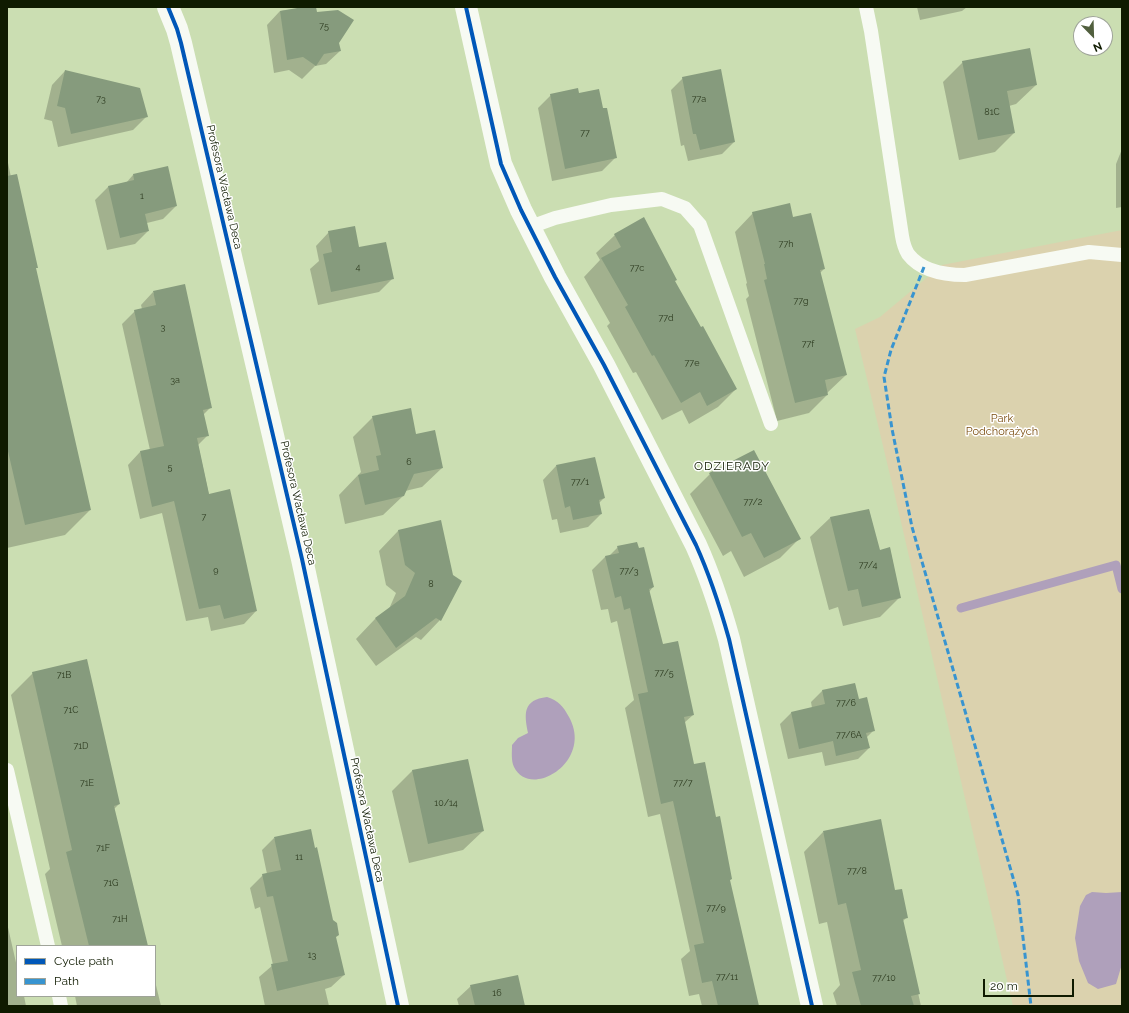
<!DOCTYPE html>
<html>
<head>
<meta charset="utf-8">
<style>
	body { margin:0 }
	#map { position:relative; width:1129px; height:1013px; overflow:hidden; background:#cbdeb2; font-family:Raleway,sans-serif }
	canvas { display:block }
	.frame { position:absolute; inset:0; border:8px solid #0f1b00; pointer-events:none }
	.legend { position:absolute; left:16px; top:945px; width:140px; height:52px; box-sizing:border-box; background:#fff; border:1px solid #9fa499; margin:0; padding:5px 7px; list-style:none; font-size:12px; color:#0f1b00 }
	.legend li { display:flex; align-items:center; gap:8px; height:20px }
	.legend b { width:20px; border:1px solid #9fa499 }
	.north { position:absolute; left:1073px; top:16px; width:40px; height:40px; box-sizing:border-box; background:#fff; border:1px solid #9fa499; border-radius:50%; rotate:157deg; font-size:11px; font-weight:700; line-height:16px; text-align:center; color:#0f1b00 }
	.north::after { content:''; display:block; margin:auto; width:14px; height:18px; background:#515f3e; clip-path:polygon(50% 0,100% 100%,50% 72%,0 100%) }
	.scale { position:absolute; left:983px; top:979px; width:91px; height:18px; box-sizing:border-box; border:2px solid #0f1b00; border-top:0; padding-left:5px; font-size:12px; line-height:14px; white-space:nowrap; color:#0f1b00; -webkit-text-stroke:3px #fff; paint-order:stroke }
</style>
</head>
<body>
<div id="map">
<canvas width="1129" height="1013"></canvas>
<div class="frame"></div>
<ul class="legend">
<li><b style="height:5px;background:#0057b8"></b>Cycle path</li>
<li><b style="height:5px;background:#3894d0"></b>Path</li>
</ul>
<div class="north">N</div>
<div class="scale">20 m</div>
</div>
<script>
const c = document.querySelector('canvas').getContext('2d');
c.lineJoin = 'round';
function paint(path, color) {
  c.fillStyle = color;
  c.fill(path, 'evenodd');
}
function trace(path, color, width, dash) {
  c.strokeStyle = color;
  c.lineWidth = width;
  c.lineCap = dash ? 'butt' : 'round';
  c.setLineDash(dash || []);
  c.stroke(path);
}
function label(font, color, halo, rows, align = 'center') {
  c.font = font + ' Raleway,sans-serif';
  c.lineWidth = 3;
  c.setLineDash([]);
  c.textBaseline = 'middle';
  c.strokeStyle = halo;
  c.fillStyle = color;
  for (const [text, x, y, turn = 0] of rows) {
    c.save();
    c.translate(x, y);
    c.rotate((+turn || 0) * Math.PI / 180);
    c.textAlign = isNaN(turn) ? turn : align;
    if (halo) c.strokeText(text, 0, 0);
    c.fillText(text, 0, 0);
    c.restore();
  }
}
const green = new Path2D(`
	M1122 230V1006H1013L895 496 855 329 880 317 942 265Z`);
const water = new Path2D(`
	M547 697C559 701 563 706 569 717 594 762 530 800 514 767 511 761 512 752 512 745L518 738 528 733C524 713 523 700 547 697Z
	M1092 892 1106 893 1122 892V964L1116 984 1098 989 1088 983 1079 961 1075 938 1080 906 1086 895Z`);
const shadow = new Path2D(`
	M310 7H315L316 13 338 43 340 51 326 64 315 66 302 79 289 70 274 73 267 25 280 11Z
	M917 7H967L962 11 920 20Z
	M963 62 1036 85 1016 104 1009 106 1014 133 995 152 959 160 943 82Z
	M65 71 146 117 133 130 58 147 52 121 44 119 52 85Z
	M683 78 734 142 722 154 688 161 684 145 681 146 671 90Z
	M578 94 615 158 602 171 552 181 538 108 551 95Z
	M1122 149V207L1116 208V164Z
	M7 158 12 182 37 267 35 269 90 510 65 535 7 548Z
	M133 175 176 206 163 219 147 223 148 231 135 244 107 250 95 200 108 187 126 183Z
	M753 213 793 219 824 269 820 273 846 375 827 393V395L809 413 777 421 746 299 749 296 746 284 747 283 735 232Z
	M329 232 358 248 392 279 379 292 318 305 310 269 319 261 316 246Z
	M615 235 674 282 736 389 718 407 689 424 682 410 662 420 636 372 633 373 607 326 610 323 584 277 600 260 596 253Z
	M153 292 211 407 203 415 207 436 198 445 209 495 256 611 244 624 211 631 208 617 186 621 162 513 140 519 128 465 140 452 150 450 122 324 135 311 142 309 141 305Z
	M373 417 442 468 422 487 405 491 403 496 383 515 345 524 339 495 361 472 353 437Z
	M556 466 604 498 599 503 601 514 588 527 560 533 557 519 552 520 543 480Z
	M710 474 799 539 780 558 744 577 731 551 723 556 690 494Z
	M869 510 879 551 890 549 900 597 880 617 843 626 838 607 829 610 810 537 830 518Z
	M440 522V620L421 640 416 637 376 666 356 639 375 619 389 609 396 593 386 585 379 551 398 531Z
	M618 547 653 587 649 592 662 645 693 715 684 723 693 765 715 818 731 879 729 881 758 1006H702L699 994 689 996 681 959 690 951 660 814 648 817 625 708 634 700 617 621 611 623 608 609 601 610 592 570 605 557 609 556Z
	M33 673 119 804 114 809 147 946H62L45 874 50 869 11 695Z
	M855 684 858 700 873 731 867 737 869 748 858 759 825 766 822 752 788 759 780 724 791 713 812 708 811 702 822 691Z
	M467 760 483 831 463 850 409 863 392 791 412 771Z
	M823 832 907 917 902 922 921 1006H837L833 993 840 985 827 922 819 924 804 852Z
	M274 838 335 937 344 975 331 987 325 989 329 1006H265L259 977 273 965 260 907 255 909 250 888 263 875 267 874 262 850Z
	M7 923 17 967V996H24L26 1006H7Z
	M155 981 161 1006H77L75 996H155Z
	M471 986 524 1006H459L457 999Z`);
const stream = new Path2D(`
	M961 608 1116 565 1122 589`);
const building = new Path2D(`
	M303 7H316L317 12 338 10 354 20 339 43 341 51 324 54 316 66 303 57 287 60 280 11Z
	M1030 48 1037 85 1007 91 1015 133 978 140 962 61Z
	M721 69 735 142 700 150 696 134H693L682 77Z
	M65 70 140 88 148 117 71 134 65 108 57 106Z
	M578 88 579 93 599 89 603 108H607L617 158 565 169 550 94Z
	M168 166 177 206 145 214 149 231 120 238 108 186 134 180 133 174Z
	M17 174 38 268H36L91 510 25 525 7 447V176Z
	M790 203 793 217 811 213 825 269 820 270 847 375 825 380 828 395 795 403 764 280 767 279 764 264H765L752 212Z
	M644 217 677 280 675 281 701 327 703 326 737 389 707 406 700 392 681 403 654 355 652 356 625 307 628 305 601 258 621 247 614 234Z
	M355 226 359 247 386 242 394 279 331 292 323 254 332 252 328 231Z
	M185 284 212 408 203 410 209 436 197 438 209 494 230 489 257 611 224 619 220 605 199 609 174 501 152 507 140 451 164 446 134 310 156 305 153 291Z
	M411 408 416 434 435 430 443 468 414 474 404 496 365 505 358 475 379 470 376 456 381 455 372 416Z
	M754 450 801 539 764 558 751 533 742 537 709 473Z
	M595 457 605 498 599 500 602 514 573 520 570 506 565 508 556 465Z
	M869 509 880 550 890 547 901 598 862 607 858 589 848 591 830 517Z
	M441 520 453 575 462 581 441 621 436 618 396 648 375 618 405 596 415 573 405 565 398 530Z
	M637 542 639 548 644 547 654 587 649 589 663 644 678 641 694 715 684 717 694 764 705 762 716 817 720 816 732 879 730 880 759 1006H718L712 981 702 983 694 945 704 943 673 801 661 804 638 694 648 692 630 608 624 610 621 596 615 598 605 556 619 553 617 546Z
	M87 659 120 804 114 806 148 946H89L66 852 72 850 32 672Z
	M855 683 859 699 867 697 875 731 866 733 870 748 836 756 833 741 799 749 791 712 825 704 822 690Z
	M468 759 484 831 428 844 412 770Z
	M881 819 895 890 902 889 908 918 903 919 920 994 911 996 914 1006H861L852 972 861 970 846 903 838 905 823 831Z
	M311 829 315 848 317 847 333 920 337 923 339 935 336 937 345 975 277 991 271 964 288 961 273 896 267 897 262 874 281 870 274 837Z
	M518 975 525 1006H475L470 985Z`);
const lane = new Path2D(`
	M866 7 871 31 902 236C903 242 905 249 908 254 921 271 945 275 965 275L1089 252 1122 255
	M530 227 555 218 611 205 662 199 685 208 700 225 771 424
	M7 770 48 946
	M59 996 61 1006`);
const street = new Path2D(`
	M168 7 177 29 181 43 302 559 398 1006
	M466 7 501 164 521 210 555 277 604 365 696 545C710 576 720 607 729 639L812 1006`);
const quiet = new Path2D(`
	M924 267 891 350 884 377 892 429 912 527 1018 895 1031 1006`);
const cycleway = new Path2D(`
	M168 7 177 29 181 43 302 559 398 1006
	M466 7 501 164 521 210 555 277 604 365 696 545C710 576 720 607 729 639L812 1006`);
const numberNames = [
	["75",324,26],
	["73",101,99],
	["77a",699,99],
	["81C",992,112],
	["77",585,133],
	["1",142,196],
	["77h",786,244],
	["4",358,267],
	["77c",637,268],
	["77g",801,301],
	["77d",666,318],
	["3",163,327],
	["77f",808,344],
	["77e",692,363],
	["3a",175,380],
	["6",409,462],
	["5",170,467],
	["77/1",580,482],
	["77/2",753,502],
	["7",204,517],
	["77/4",868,565],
	["9",216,570],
	["77/3",629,571],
	["8",431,584],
	["77/5",664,673],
	["71B",64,675],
	["77/6",846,703],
	["71C",71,710],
	["77/6A",849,735],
	["71D",81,746],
	["71E",87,783],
	["77/7",683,783],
	["10/14",446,803],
	["71F",103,848],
	["11",299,857],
	["77/8",857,871],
	["71G",111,883],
	["77/9",716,908],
	["71H",120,919],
	["13",312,955],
	["77/11",727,977],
	["77/10",884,978],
	["16",497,993]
];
const streetNames = [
	["Profesora Wacława Deca",224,187,77],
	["Profesora Wacława Deca",298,503,77],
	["Profesora Wacława Deca",367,820,78]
];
const parkNames = [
	["Park",1002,419],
	["Podchorążych",1002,432]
];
const neighbourhoodNames = [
	["ODZIERADY",732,466]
];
paint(green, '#dbd2ae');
paint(water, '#afa0bb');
paint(shadow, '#0003');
trace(stream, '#afa0bb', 9);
paint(building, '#869b7d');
trace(lane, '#f7faf3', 14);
trace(street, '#f7faf3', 22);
trace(quiet, '#3894d0', 3, [6, 3]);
trace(cycleway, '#0057b8', 4);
label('9px', '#2d3b1f', null, numberNames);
label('11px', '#0f1b00', '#fff', streetNames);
label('11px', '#7a4c0e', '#fff', parkNames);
c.letterSpacing = '1px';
label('12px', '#0f1b00', '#fff', neighbourhoodNames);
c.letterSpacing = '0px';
</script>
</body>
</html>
